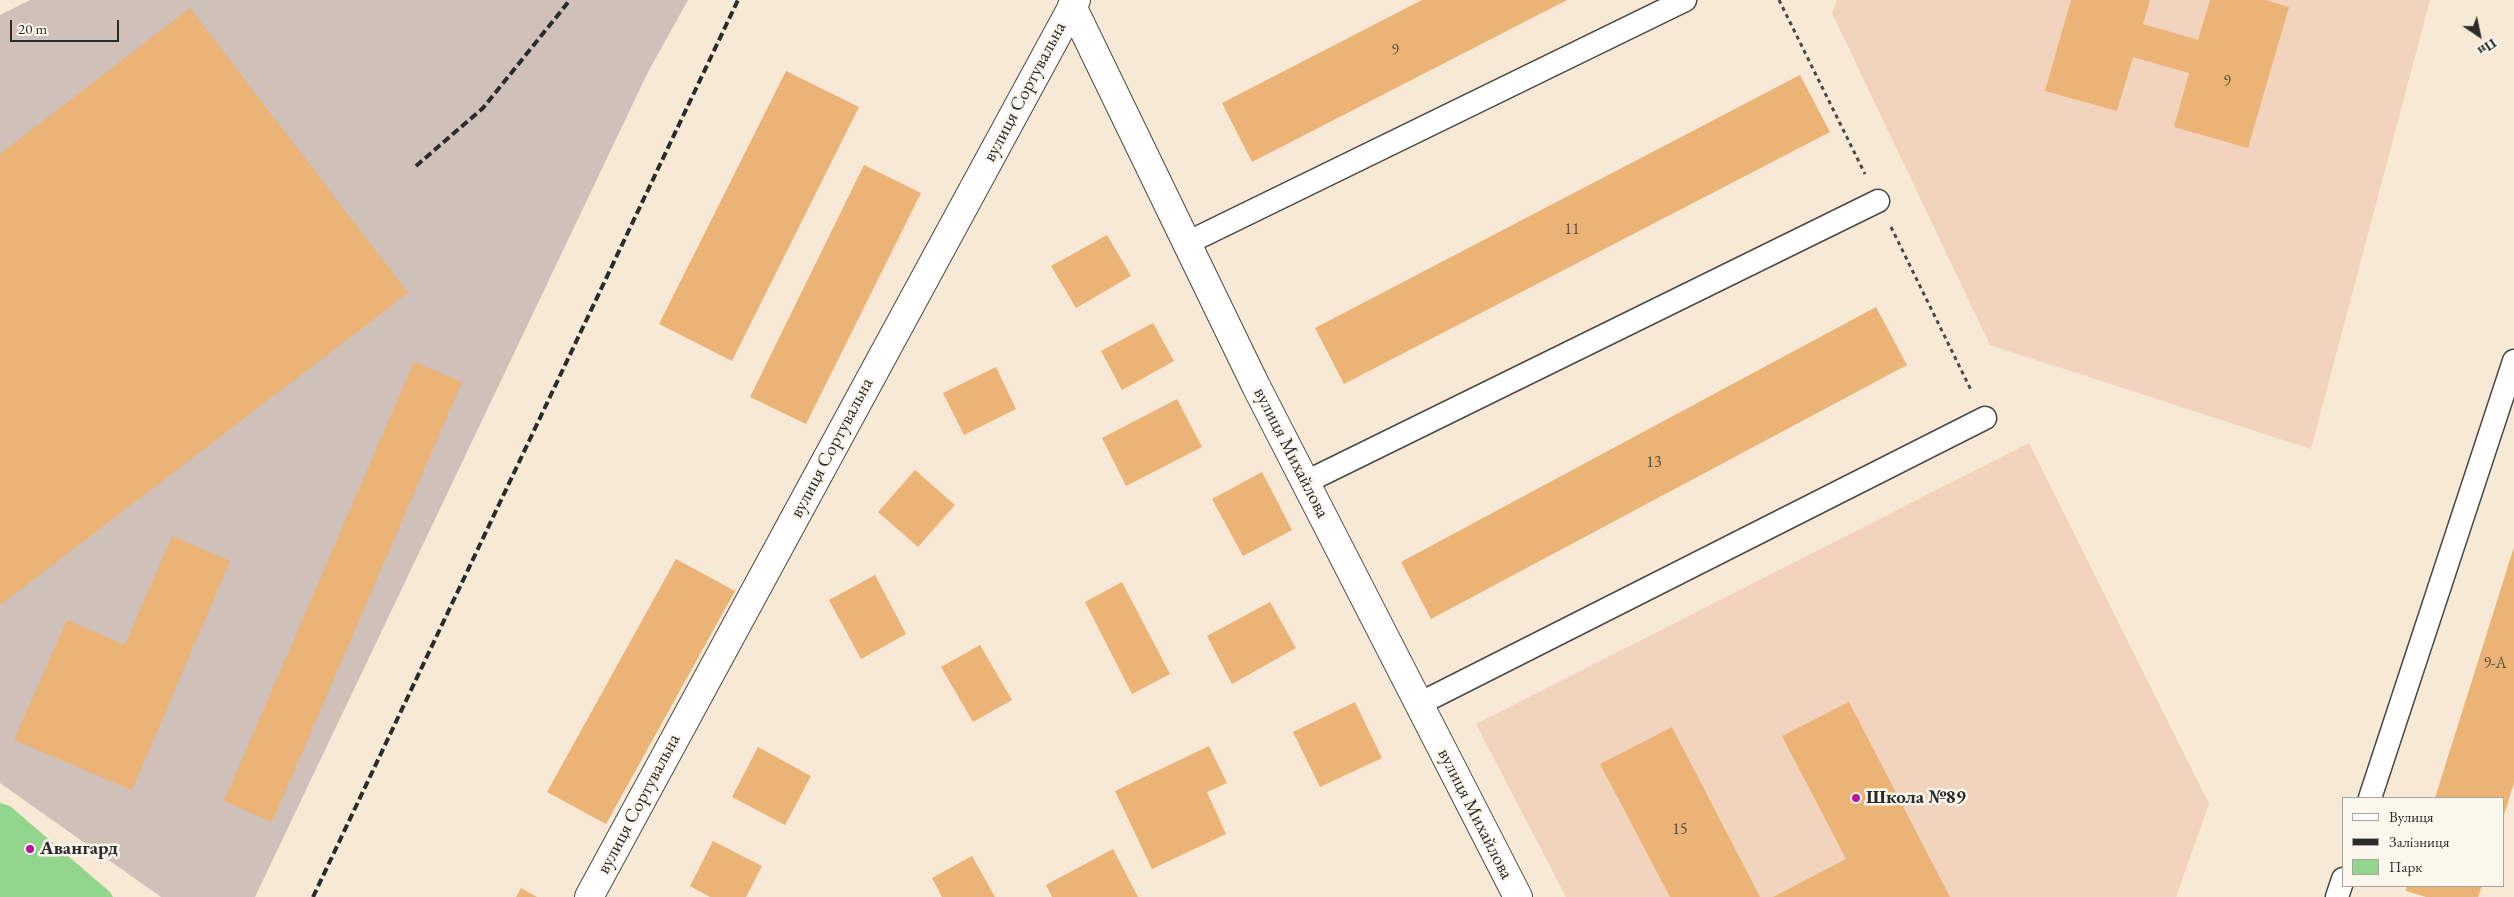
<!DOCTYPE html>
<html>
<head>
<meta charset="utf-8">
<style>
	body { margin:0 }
	#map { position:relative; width:2514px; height:897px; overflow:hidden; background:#f7e9d5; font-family:"EB Garamond",serif }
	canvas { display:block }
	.legend { position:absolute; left:2342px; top:797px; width:162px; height:90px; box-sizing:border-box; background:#fbf7ec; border:1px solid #a8a59f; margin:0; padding:6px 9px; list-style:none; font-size:15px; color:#2b2b2b }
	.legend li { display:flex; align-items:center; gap:10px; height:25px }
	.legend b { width:25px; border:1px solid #a8a59f }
	.north { position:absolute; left:2454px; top:10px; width:50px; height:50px; -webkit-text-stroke:4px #fbf7ec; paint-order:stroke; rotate:146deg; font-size:14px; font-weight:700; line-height:20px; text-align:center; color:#2b2b2b }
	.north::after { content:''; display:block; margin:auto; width:18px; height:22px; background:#2b2b2b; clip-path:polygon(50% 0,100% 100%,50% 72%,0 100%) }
	.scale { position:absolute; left:10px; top:20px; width:109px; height:22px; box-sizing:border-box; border:2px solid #2b2b2b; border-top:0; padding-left:6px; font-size:15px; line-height:18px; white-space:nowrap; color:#2b2b2b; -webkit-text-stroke:4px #fbf7ec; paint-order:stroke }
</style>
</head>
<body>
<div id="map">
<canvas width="2514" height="897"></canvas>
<ul class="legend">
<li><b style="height:6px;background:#fff"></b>Вулиця</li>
<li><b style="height:6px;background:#2b2b2b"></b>Залізниця</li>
<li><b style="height:14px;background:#92d68e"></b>Парк</li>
</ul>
<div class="north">Пн</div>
<div class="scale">20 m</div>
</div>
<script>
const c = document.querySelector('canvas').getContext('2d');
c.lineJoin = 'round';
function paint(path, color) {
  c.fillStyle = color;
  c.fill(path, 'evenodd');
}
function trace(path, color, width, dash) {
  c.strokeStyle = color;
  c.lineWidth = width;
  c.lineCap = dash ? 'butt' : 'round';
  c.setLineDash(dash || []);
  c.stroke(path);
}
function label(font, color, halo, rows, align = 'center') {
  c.font = font + ' "EB Garamond",serif';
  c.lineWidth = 5;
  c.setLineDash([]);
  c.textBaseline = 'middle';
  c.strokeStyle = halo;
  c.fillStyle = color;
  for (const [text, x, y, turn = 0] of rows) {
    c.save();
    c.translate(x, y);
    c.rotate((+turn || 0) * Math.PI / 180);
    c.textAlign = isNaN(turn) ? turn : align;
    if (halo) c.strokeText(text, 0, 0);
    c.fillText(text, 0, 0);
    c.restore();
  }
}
const built = new Path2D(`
	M1837 0H2430L2311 449 1990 345 1832 13Z
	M2029 443 2209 804 2176 897H1566L1476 724Z`);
const industrial = new Path2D(`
	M30 0H688L648 72 255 897H161L0 783V15Z`);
const green = new Path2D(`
	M0 803 10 806 110 892 113 897H0Z`);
const building = new Path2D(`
	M1422 0H1567L1252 162 1222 103Z
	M2071 0H2150L2143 24 2198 40 2210 0H2266L2289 7 2248 148 2174 127 2189 73 2133 57 2117 111 2045 91Z
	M190 8 408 293 0 605V154Z
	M786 71 859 107 732 361 659 324Z
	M1800 75 1830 132 1344 384 1315 328Z
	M864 165 921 193 806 424 750 397Z
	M1107 235 1131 276 1076 308 1051 266Z
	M1876 307 1907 365 1431 619 1401 562Z
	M1153 323 1174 361 1122 390 1101 351Z
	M414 362 462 382 272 822 224 801Z
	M996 367 1016 409 964 435 943 393Z
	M1177 399 1202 447 1126 486 1102 438Z
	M915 470 955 505 918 547 878 512Z
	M1262 472 1292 530 1243 556 1212 499Z
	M172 536 230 561 132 790 14 740 67 620 125 645Z
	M2514 547V783L2503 818V798H2435Z
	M676 559 735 591 606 824 547 792Z
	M875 575 906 634 861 659 829 600Z
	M1122 582 1170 674 1132 694 1085 602Z
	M1270 602 1296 648 1232 684 1207 636Z
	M980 645 1012 700 973 722 941 667Z
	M1355 702 1382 758 1320 787 1293 732Z
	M1849 702 1950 897H1773L1846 859 1782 736Z
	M1672 727 1760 897H1670L1600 764Z
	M1209 746 1227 783 1207 792 1226 834 1152 869 1115 791Z
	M758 747 811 776 785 825 732 797Z
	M713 841 762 866 746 897H710L690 886Z
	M1113 849 1138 897H1052L1046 885Z
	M972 856 995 897H942L932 878Z
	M2407 886H2482L2478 897H2426L2406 891Z
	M521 888 537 897H516Z`);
const path = new Path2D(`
	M1779 0 1865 174
	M1891 227 1972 392`);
const service = new Path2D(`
	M1187 243 1685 0
	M1306 482 1878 201
	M1419 704 1985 418
	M2370 798 2514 361
	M2337 897 2343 879`);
const minor = new Path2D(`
	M1072 6 1256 386 1518 897
	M589 897 1076 0`);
const rail = new Path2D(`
	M416 166 483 108 570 0
	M313 897 738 0`);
const markers = [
	[1856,798,5,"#b5179e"],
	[30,849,5,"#b5179e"]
];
const numberNames = [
	["9",1395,51],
	["9",2227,82],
	["11",1572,230],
	["13",1654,463],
	["9-А",2495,664],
	["15",1680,830]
];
const streetNames = [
	["вулиця Сортувальна",1025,92,-62],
	["вулиця Сортувальна",832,448,-62],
	["вулиця Михайлова",1291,453,63],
	["вулиця Сортувальна",639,804,-62],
	["вулиця Михайлова",1475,814,63]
];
const poiNames = [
	["Школа №89",1866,798],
	["Авангард",40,849]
];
paint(built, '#f2d4be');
paint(industrial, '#cfc0ba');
paint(green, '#92d68e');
paint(building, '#ebb375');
trace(service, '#4a4844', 25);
trace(minor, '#4a4844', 30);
trace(path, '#4a4844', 3, [4, 4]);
trace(service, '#fff', 22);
trace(minor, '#fff', 28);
trace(rail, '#2b2b2b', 4, [8, 4]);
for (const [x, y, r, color] of markers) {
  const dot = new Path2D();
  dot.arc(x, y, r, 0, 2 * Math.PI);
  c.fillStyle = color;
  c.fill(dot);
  trace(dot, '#fbf7ec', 2);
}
label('16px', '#5b4d3e', null, numberNames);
label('19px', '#2b2b2b', '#fbf7ec', streetNames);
label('bold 19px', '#2b2b2b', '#fbf7ec', poiNames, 'left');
</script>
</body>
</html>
